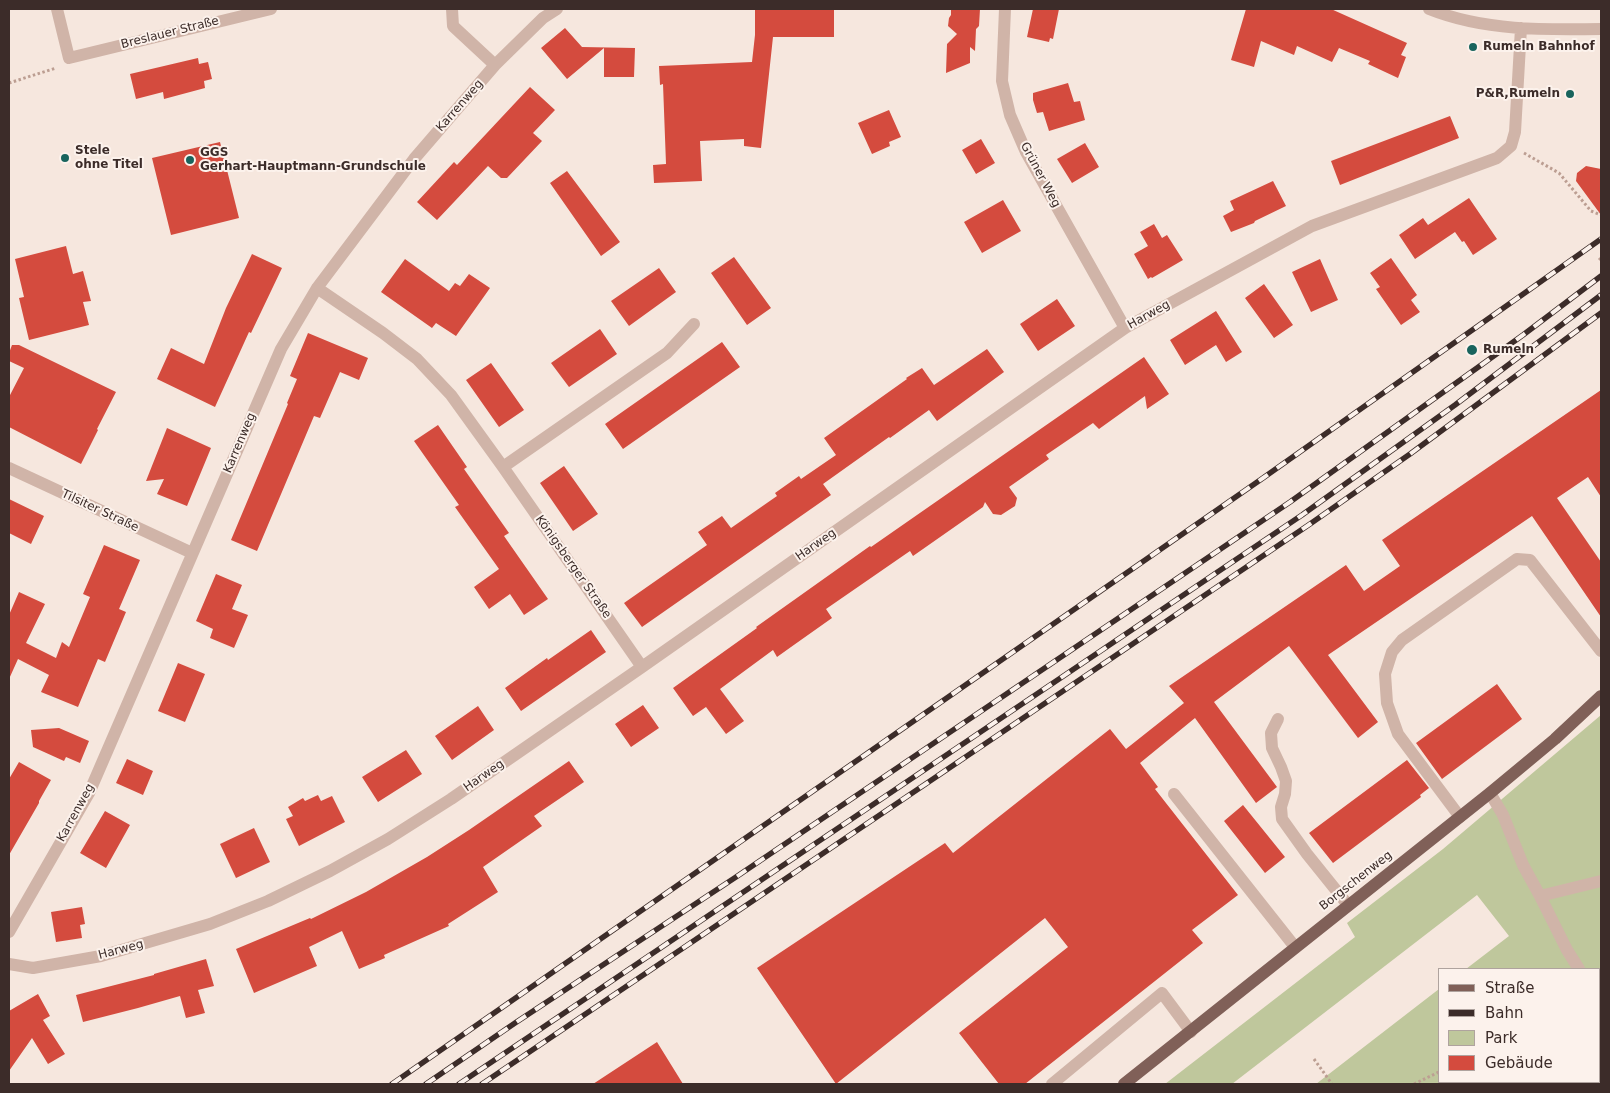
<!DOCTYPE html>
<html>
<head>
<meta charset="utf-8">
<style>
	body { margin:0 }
	#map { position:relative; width:1610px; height:1093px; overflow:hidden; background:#f6e7de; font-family:"DejaVu Sans",sans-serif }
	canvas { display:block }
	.frame { position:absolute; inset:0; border:10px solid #3c2c29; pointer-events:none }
	.legend { position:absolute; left:1438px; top:968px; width:162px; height:115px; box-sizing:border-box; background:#fcf2ec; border:1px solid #afa39e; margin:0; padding:6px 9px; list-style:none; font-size:15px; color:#3c2c29 }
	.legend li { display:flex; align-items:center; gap:10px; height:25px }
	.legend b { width:25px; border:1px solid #afa39e }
</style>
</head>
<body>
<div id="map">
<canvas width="1610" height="1093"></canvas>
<div class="frame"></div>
<ul class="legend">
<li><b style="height:6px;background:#806058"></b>Straße</li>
<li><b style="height:6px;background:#3c2c29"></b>Bahn</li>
<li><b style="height:14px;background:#bfc79c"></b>Park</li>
<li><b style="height:14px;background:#d44b3e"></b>Gebäude</li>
</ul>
</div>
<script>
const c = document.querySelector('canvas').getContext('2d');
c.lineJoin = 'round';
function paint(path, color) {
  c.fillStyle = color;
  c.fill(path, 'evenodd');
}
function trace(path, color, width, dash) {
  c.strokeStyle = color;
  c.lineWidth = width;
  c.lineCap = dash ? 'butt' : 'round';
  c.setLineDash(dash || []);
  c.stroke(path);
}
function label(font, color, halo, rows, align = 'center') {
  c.font = font + ' "DejaVu Sans",sans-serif';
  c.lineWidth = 4;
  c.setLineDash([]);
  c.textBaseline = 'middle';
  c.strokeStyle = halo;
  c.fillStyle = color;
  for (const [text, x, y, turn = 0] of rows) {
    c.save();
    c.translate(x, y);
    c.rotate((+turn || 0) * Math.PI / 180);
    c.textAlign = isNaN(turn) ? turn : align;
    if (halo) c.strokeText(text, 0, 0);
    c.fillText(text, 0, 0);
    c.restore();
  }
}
const green = new Path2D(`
	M1601 715V1084H1316L1439 989V1082H1599V969H1466L1509 936 1477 895 1232 1084H1165L1355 937 1347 923 1443 849Z`);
const building = new Path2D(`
	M755 9H834V37H773L761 148 744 146V139L700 141 702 181 654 183 653 165 666 164 663 84 660 85 659 66 752 62 755 35Z
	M951 9H980L979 26 976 29 975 51 970 47V63L946 73 947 44 957 34 948 26 949 18 951 15Z
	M1033 9H1059L1053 39 1050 38 1049 42 1027 37Z
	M1246 9H1331L1407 43 1401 55 1406 57 1398 78 1368 64 1370 61 1339 48 1332 62 1297 46 1294 55 1261 41 1254 67 1231 60Z
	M565 28 582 47 635 48 634 77H604V48L567 79 541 48Z
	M198 58 199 64 208 62 212 79 204 81 205 88 164 99 163 92 136 99 130 74Z
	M1068 83 1074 102 1080 101 1085 120 1049 131 1043 112 1037 113 1033 100V93Z
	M530 87 555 110 533 133 542 141 507 178H501L488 166 437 220 417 202 454 162 457 165Z
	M889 110 901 137 889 142 890 146 872 154 858 123Z
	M1450 116 1459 138 1340 185 1331 161Z
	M981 139 995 163 976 174 962 150Z
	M220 142 239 218 171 235 152 158Z
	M1085 143 1099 167 1072 183 1057 159Z
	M1586 166 1601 169V215L1576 181 1577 173Z
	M567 171 620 242 601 256 550 183Z
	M1273 181 1286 206 1255 221 1254 223 1231 232 1223 216 1234 210 1230 201Z
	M1469 198 1497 239 1473 255 1464 241 1462 242 1455 232 1415 259 1399 235 1423 218 1428 225Z
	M1003 200 1021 231 982 253 964 222Z
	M1154 224 1162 238 1167 235 1183 260 1152 278 1151 277 1148 279 1134 254 1148 246 1140 232Z
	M66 246 73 274 83 271 91 301 83 302 89 325 29 340 19 298 24 297 15 259Z
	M252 254 282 268 251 333 249 332 215 407 157 379 171 348 204 364 226 308Z
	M734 257 771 308 747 325 711 273Z
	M1391 258 1417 295 1411 300 1420 312 1401 325 1376 289 1380 287 1370 273Z
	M405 259 449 291 455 283 460 286 469 274 490 288 456 336 436 323 432 328 381 292Z
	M1320 259 1338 300 1311 312 1292 272Z
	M659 268 676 292 629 326 611 301Z
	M1264 284 1293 325 1274 338 1245 298Z
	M1057 299 1075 326 1038 351 1020 324Z
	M1216 311 1242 352 1226 362 1216 345 1185 365 1170 340Z
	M600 329 617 354 569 387 551 363Z
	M308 333 368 358 359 380 340 372 320 418 314 416 257 551 231 540 288 404 287 403 297 379 290 376Z
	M722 342 740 367 623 449 605 424Z
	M12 345H19L116 392 97 429 98 430 81 464 9 427V397L24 368 9 361V353Z
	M987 349 1004 372 937 421 929 410 890 438 889 437 823 484 831 495 642 627 624 603 707 545 698 532 722 516 731 528 777 496 775 493 799 476 801 479 836 455 824 438 907 379 906 378 922 368 934 385Z
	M1144 357 1169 394 1147 409 1145 396 1099 429 1093 423 1046 455 1049 459 1009 487 1017 498 1015 506 1001 515 993 514 985 502 983 507 913 556 910 551 826 609 832 618 791 647 777 657 773 650 720 689 744 721 726 734 706 707 693 716 673 688 757 628 756 627 870 546 871 547Z
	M491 363 524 410 499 427 466 380Z
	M1601 390V497L1588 477 1557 498 1601 562V617L1532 516 1328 655 1378 722 1358 738 1289 646 1214 702 1277 787 1256 803 1195 718 1140 763 1158 787 1155 789 1238 895 1192 930 1203 943 1025 1084H999L959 1033 1068 947 1045 918 836 1084 757 968 945 843 953 853 1110 729 1126 749 1184 703 1169 686 1346 565 1364 591 1400 566 1382 540Z
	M438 425 467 467 464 469 509 533 504 536 548 599 524 615 510 594 489 609 474 587 499 569 455 507 459 505 414 441Z
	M167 428 211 448 187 506 157 494 164 479 146 481Z
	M564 466 598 514 573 531 540 483Z
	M9 499 44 516 31 544 9 533Z
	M104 545 140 560 119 609 126 612 105 662 98 659 78 707 41 692 49 675 18 659 9 679V615L19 592 45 604 26 643 56 658 62 642 69 647 90 597 83 594Z
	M216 574 242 585 232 609 248 615 234 648 210 638 213 629 196 621Z
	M591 630 606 652 521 711 505 688 547 658 548 660Z
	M178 663 205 674 185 722 158 711Z
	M1497 684 1522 719 1442 779 1416 743Z
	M643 705 659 728 631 747 615 724Z
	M478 706 494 730 452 760 435 736Z
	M59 728 89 741 80 763 66 757 64 761 33 747 31 730Z
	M406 750 422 774 378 802 362 777Z
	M127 759 153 771 143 795 116 783Z
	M1407 760 1429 788 1420 795 1421 797 1333 863 1309 833Z
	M569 761 584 782 534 816 542 826 483 867 498 892 448 924 449 926 384 955 385 958 359 969 342 931 309 947 317 966 254 993 236 949 310 918 311 919 366 892 427 857 469 830Z
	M19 762 51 780 39 801V803L9 855V779Z
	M318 795 321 801 332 796 345 822 299 846 286 819 293 816 288 807 303 798 305 801Z
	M1243 805 1285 857 1265 873 1224 821Z
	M105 811 130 825 106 868 80 853Z
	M254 828 270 862 236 878 220 844Z
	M82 907 85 924 80 925 82 938 56 942 51 912Z
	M206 959 214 986 198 990 205 1013 186 1018 180 996 138 1008 83 1022 76 995 154 975V974Z
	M38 994 50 1016 43 1020 65 1054 48 1064 32 1038 9 1071V1011Z
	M657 1042 683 1084H593Z`);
const path = new Path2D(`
	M9 83 56 68
	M1524 153 1559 173 1591 211 1601 215
	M1599 260 1601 258
	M1314 1059 1332 1084
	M1599 1062 1601 1064
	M1487 1082 1490 1084
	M1414 1084 1439 1072
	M1582 1084V1082`);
const minor = new Path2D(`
	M57 9 69 58 271 9
	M452 9 453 26 495 65
	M1005 9 1002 81 1010 115 1026 152 1125 328
	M1429 9C1484 31 1544 30 1601 29
	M317 288 383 333 417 359 451 395 503 467 642 667
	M503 467 667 353 694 324
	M9 468 192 553
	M1278 719 1271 733 1272 748 1281 767 1286 781 1285 794 1281 807 1282 819 1307 854 1348 905
	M1490 793 1503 815 1523 865 1540 896
	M1174 794 1295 947
	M1460 817 1398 734 1387 703 1385 674 1392 652 1402 640 1517 559 1530 560 1601 651
	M9 932 89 793 281 349 317 288 414 159 495 65 543 18 557 9
	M9 964 33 968 101 956 210 924 268 901 330 871 388 839 451 799 642 667 1125 328 1312 226 1497 158 1511 146 1515 132 1521 28
	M1579 969 1567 950 1540 896 1601 881
	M1599 1002 1601 1003
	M1052 1084 1162 993 1191 1032`);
const major = new Path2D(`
	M1124 1084 1490 793 1555 739 1601 696`);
const rail = new Path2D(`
	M392 1084 1263 478 1601 239
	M426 1084 515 1023 736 877 1290 502 1523 335 1601 276
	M459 1084 1302 515 1455 405 1601 295
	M482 1084 1310 524 1410 454 1601 313`);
const markers = [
	[1473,47,5,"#19645d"],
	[1570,94,5,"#19645d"],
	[65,158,5,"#19645d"],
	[190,160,5,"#19645d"],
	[1472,350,6,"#19645d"]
];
const streetNames = [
	["Breslauer Straße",170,33,-14],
	["Karrenweg",460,106,-49],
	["Grüner Weg",1040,175,62],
	["Harweg",1149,315,-29],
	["Karrenweg",240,443,-67],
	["Tilsiter Straße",100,511,25],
	["Harweg",816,545,-35],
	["Königsberger Straße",573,567,55],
	["Harweg",484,776,-35],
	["Karrenweg",76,813,-61],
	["Borgschenweg",1356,881,-38],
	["Harweg",121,950,-15]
];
const poiNames = [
	["Rumeln Bahnhof",1483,47],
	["P&R,Rumeln",1560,94,"right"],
	["Stele",75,151],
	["ohne Titel",75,165],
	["GGS",200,153],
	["Gerhart-Hauptmann-Grundschule",200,167],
	["Rumeln",1483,350]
];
paint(green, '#bfc79c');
paint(building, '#d44b3e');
trace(path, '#bc9e92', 3, [2.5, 2.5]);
trace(minor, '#d0b4a8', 12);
trace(major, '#806058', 12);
trace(rail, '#3c2c29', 5.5);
trace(rail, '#fcf2ec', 4, [11]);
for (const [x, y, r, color] of markers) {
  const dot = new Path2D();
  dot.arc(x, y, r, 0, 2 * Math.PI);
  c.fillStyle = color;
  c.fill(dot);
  trace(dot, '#fcf2ec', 2);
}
label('12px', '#3c2c29', '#fcf2ec', streetNames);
label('bold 12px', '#3c2c29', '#fcf2ec', poiNames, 'left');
</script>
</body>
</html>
